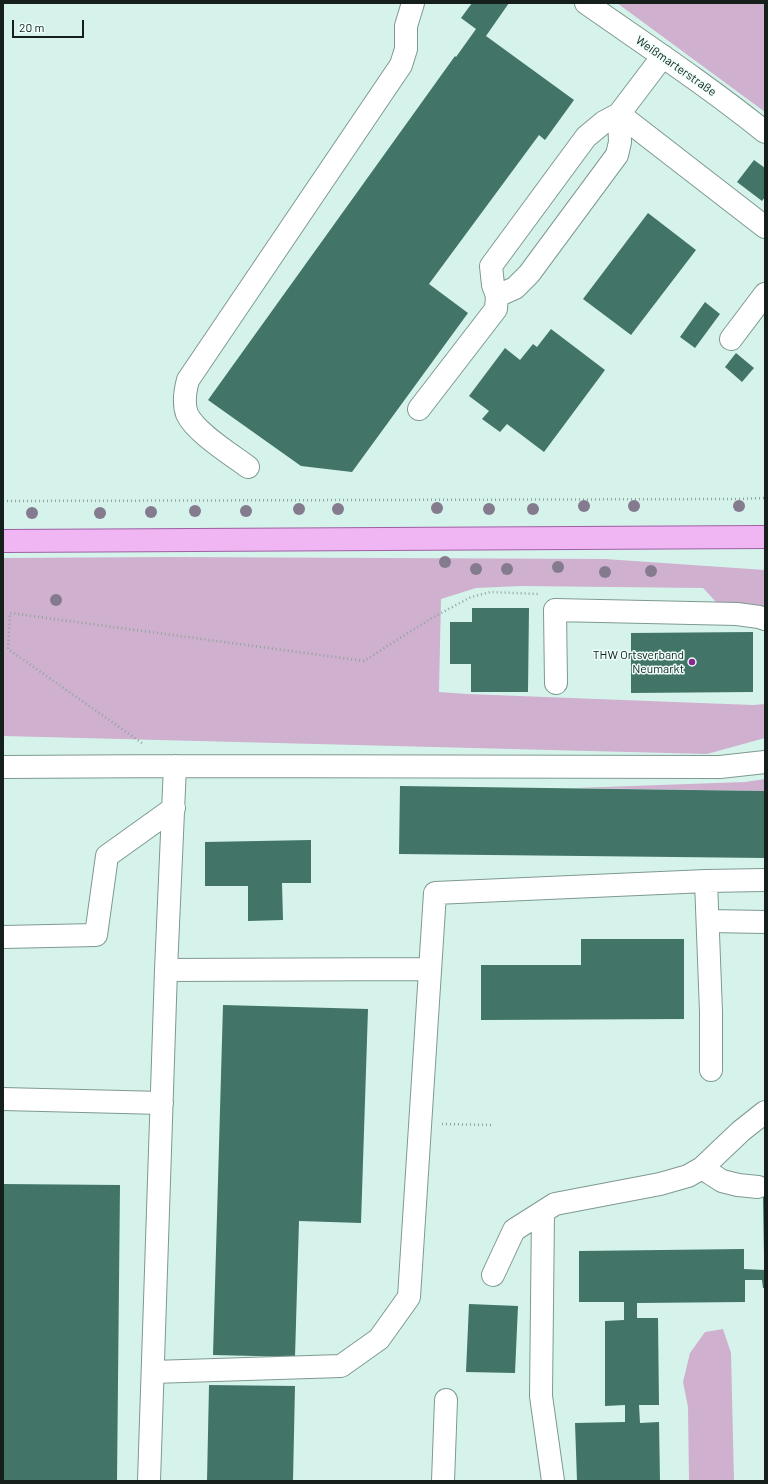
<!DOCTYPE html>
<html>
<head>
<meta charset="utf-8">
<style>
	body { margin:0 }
	#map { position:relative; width:768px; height:1484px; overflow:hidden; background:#d6f3eb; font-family:Barlow,sans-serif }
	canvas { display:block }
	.frame { position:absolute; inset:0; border:4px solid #15201d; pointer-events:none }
	.scale { position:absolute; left:12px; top:20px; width:72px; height:18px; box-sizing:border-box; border:2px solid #15201d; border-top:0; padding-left:5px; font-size:12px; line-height:14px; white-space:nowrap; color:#15201d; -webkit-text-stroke:3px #ecfef9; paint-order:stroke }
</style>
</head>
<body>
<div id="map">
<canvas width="768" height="1484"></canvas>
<div class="frame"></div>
<div class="scale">20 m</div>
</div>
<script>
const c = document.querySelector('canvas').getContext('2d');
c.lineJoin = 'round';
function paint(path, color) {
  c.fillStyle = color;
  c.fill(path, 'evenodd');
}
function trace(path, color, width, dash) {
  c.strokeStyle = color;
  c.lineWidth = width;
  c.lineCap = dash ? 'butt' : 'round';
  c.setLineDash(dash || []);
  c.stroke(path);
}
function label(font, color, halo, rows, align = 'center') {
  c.font = font + ' Barlow,sans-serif';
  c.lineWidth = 3;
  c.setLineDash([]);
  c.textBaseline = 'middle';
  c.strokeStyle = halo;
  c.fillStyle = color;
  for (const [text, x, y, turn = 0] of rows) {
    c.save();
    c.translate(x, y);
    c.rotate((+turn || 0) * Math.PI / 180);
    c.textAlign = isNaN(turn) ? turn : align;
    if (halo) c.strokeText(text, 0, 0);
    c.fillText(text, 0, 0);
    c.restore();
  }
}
const green = new Path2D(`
	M617 3H765V112Z
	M168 557 605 559 765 570V612L718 604 703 588 521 586 476 588 441 599 439 692 467 694 753 705 765 704V738L707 754 3 736V558Z
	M765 779V791L575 788 745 782Z
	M723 1329 731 1353 734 1481H689L688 1407 683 1382 690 1353 705 1332Z`);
const building = new Path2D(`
	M472 3H509L486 36 574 100 545 140 539 135 429 284 468 313 352 472 301 466 208 400 455 56 456 57 476 29 461 18Z
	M754 160 765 168V197L762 201 737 182Z
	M648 213 696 250 631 335 583 299Z
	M705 302 720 314 695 348 680 337Z
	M551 329 605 370 544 452 507 424 500 432 482 419 489 411 469 396 505 348 520 360 533 344 537 347Z
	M736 353 754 368 742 382 725 367Z
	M472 608H529L528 692H471V664H450V622H472Z
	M753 632V692L631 693V633Z
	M400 786 765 791V858L399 854Z
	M311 840V883H282L283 920 248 921V886H205V842Z
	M581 939H684V1019L481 1020V965H581Z
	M223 1005 368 1009 361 1223 299 1221 295 1357 213 1355Z
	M3 1184 120 1185 117 1481H3Z
	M763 1197H765V1255H764Z
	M744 1249V1269L765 1270V1288H763L762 1280H745V1302L637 1303V1318H658L659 1405H639L640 1423 659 1422 660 1481H577L575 1423 625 1422V1405L605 1406V1321L624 1320V1302H579V1251Z
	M469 1304 518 1306 515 1373 466 1372Z
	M209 1385 295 1386 293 1481H207Z`);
const path = new Path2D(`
	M3 501 737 499 765 498
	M142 743 8 649 10 613 364 661 430 619 471 597 491 592 538 594
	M442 1124 491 1125`);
const minor = new Path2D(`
	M586 3C646 45 708 86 765 132
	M619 114 765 227
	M497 296 515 288 529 274 617 155 620 142 619 114
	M731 339 765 294
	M419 409 496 309 497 296 493 285 491 266 586 137 604 122 619 114 663 56
	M248 467C232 455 195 432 187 414 183 403 185 391 188 380L401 65 406 49V26L413 3
	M556 683 555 610 737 614 759 617 765 619
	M3 767 175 766 720 767 765 762
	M706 881 765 880
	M708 921 765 922
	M3 937 96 935 107 856 174 808
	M166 970 430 969
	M3 1099 162 1103
	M702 1168 722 1181 738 1185 758 1187
	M543 1212 541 1396 553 1481
	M493 1275 514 1230 555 1204 660 1184 688 1176 702 1168 741 1131 765 1112
	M153 1372 341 1366 379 1339 409 1297 435 893 706 881 711 1012V1070
	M149 1481 166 970 175 766
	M443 1481 446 1400`);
const major = new Path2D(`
	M3 541 765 537`);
const trees = [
	[584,506],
	[634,506],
	[739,506],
	[437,508],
	[299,509],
	[338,509],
	[489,509],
	[533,509],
	[195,511],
	[246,511],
	[151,512],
	[32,513],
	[100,513],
	[445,562],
	[558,567],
	[476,569],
	[507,569],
	[651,571],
	[605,572],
	[56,600]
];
const markers = [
	[692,662,4,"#8a2891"]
];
const streetNames = [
	["Weißmarterstraße",676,66,35]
];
const poiNames = [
	["THW Ortsverband",684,655],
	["Neumarkt",684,669]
];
paint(green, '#cfb0cf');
paint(building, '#427468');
trace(minor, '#7e9992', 24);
trace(major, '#9d61a3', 24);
trace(path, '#8ea49e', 2.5, [1, 3]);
trace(minor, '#fff', 22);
trace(major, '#f0b5f3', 22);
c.fillStyle = '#847b8f';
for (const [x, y] of trees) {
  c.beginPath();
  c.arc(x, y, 6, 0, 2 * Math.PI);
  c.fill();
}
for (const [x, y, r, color] of markers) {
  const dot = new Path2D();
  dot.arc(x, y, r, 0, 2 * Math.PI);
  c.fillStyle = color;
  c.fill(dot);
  trace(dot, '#ecfef9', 1.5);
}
label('12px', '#15201d', '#ecfef9', streetNames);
label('12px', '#15201d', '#ecfef9', poiNames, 'right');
</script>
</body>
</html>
